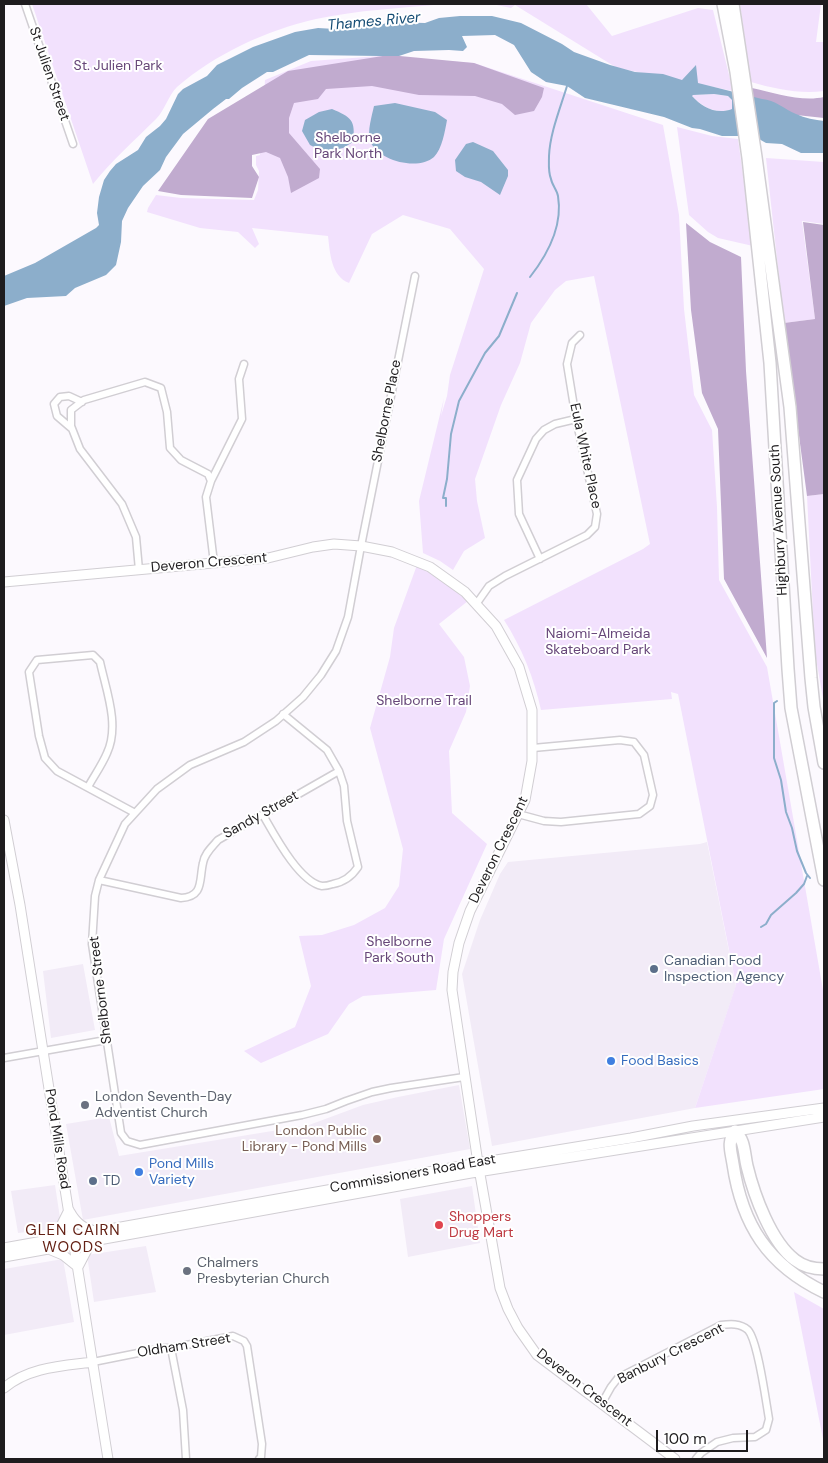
<!DOCTYPE html>
<html>
<head>
<meta charset="utf-8">
<style>
	body { margin:0 }
	#map { position:relative; width:828px; height:1463px; overflow:hidden; background:#fcf9fe; font-family:"DM Sans",sans-serif }
	canvas { display:block }
	.frame { position:absolute; inset:0; border:5px solid #1e1c1e; pointer-events:none }
	.scale { position:absolute; left:656px; top:1430px; width:92px; height:22px; box-sizing:border-box; border:2px solid #1e1c1e; border-top:0; padding-left:6px; font-size:15px; line-height:18px; white-space:nowrap; color:#1e1c1e; -webkit-text-stroke:4px #fff; paint-order:stroke }
</style>
</head>
<body>
<div id="map">
<canvas width="828" height="1463"></canvas>
<div class="frame"></div>
<div class="scale">100 m</div>
</div>
<script>
const c = document.querySelector('canvas').getContext('2d');
c.lineJoin = 'round';
function paint(path, color) {
  c.fillStyle = color;
  c.fill(path, 'evenodd');
}
function trace(path, color, width, dash) {
  c.strokeStyle = color;
  c.lineWidth = width;
  c.lineCap = dash ? 'butt' : 'round';
  c.setLineDash(dash || []);
  c.stroke(path);
}
function label(font, color, halo, rows, align = 'center') {
  c.font = font + ' "DM Sans",sans-serif';
  c.lineWidth = 4;
  c.setLineDash([]);
  c.textBaseline = 'middle';
  c.strokeStyle = halo;
  c.fillStyle = color;
  for (const [text, x, y, turn = 0] of rows) {
    c.save();
    c.translate(x, y);
    c.rotate((+turn || 0) * Math.PI / 180);
    c.textAlign = isNaN(turn) ? turn : align;
    if (halo) c.strokeText(text, 0, 0);
    c.fillText(text, 0, 0);
    c.restore();
  }
}
const built = new Path2D(`
	M707 842 736 986 695 1108 492 1146 462 974 480 920 500 874 508 862 700 844Z
	M83 964 95 1030 51 1038 43 971Z
	M459 1085 470 1149 83 1220 66 1124 109 1117 119 1156 309 1125 363 1105 398 1097Z
	M55 1185 60 1218 53 1229 18 1233 11 1191Z
	M472 1186 480 1243 408 1257 400 1199Z
	M146 1246 156 1292 94 1302 87 1255Z
	M63 1259 74 1322 4 1335V1269Z`);
const green = new Path2D(`
	M32 4H444C402 8 358 10 316 19 267 30 215 54 177 87 168 96 165 110 156 119 135 140 112 160 93 184Z
	M492 4H586L612 36 698 8 713 10 733 91 617 68 515 5 511 8Z
	M740 4H821L816 42H824V91C800 94 775 89 751 82Z
	M380 56 474 63 663 125 679 215 684 309 694 395 712 430 717 507 719 580 767 667 824 996V1089L695 1108 736 985 678 694 671 692 672 699 541 710C534 678 522 648 504 620L643 549 650 544 594 276 566 281 555 290 531 323 520 363 501 405 475 479 477 501 485 538 464 551 453 570 440 561 423 553 419 501 444 398 441 416 447 396 450 375 484 269 450 229 403 215 372 234 349 283C331 276 330 253 328 236L252 228 259 244 255 248 238 232 200 228 147 212 148 208 156 195 181 198 254 200 258 190 259 171 256 165V156L260 155 265 80 311 61Z
	M714 94 728 96 732 100V109C716 115 702 107 691 95Z
	M677 127 712 136 738 139 753 246 718 238 708 232 689 215Z
	M766 158 824 162V224L802 221 815 319 784 323Z
	M824 494V704L815 653 807 496Z
	M417 565 440 579 468 601 439 624 464 657 470 686 466 712 449 751 452 813 487 844 444 939 436 990 363 996 349 1004 328 1034 261 1063 244 1051 295 1027 311 986 299 936 322 935 354 925 385 908 399 886 403 849 370 728 390 657 394 628Z
	M794 1292 824 1309V1444Z`);
const forest = new Path2D(`
	M389 55 474 63 544 88 542 97 534 111 515 115 502 104 475 96 419 95 372 86 326 89 318 99 294 103 289 118V133L320 169 319 178 291 193 288 177 280 158 266 152 252 155V166L259 177 252 198 181 195 158 191 208 119 288 71Z
	M752 88C774 93 802 102 824 97V118L787 114 754 104Z
	M803 222 824 225V494L807 496 784 323 815 319Z
	M686 223 710 242 741 257 746 371 767 658 724 579 718 429 702 393 691 310Z`);
const water = new Path2D(`
	M460 16H492L521 23 562 44 574 52 610 65 635 72 663 74 682 80 696 65 698 83 762 99C775 100 784 109 796 114 805 118 815 120 824 121V153H801L782 144 766 143 759 139 741 136H722L700 129 692 128 664 117 585 98 567 86 546 82 531 72 514 45 495 35 462 36 467 47 463 51 449 50 414 51 399 56H379L309 55 273 72H267L242 88 229 99H226L213 109 183 134 166 157 160 170 143 186 128 208 122 221 121 242 116 265 106 275 75 288 66 296 27 298 4 306V276L35 263 96 228 99 225 97 213 99 197 104 180 110 171 116 164 138 150 146 137 160 126 166 119 178 94 183 89 207 76 217 65 253 47 295 32 318 28 335 29 365 25H380L390 22 425 23 439 18ZM714 94 728 96 732 100V109C716 115 702 107 692 96L693 95Z
	M395 103 435 112 447 120C445 131 442 149 434 157 418 171 378 161 370 141 367 132 372 115 374 106Z
	M332 109C351 117 356 120 353 142L343 148 324 152 310 145 302 131 305 120 319 112Z
	M473 142 493 151 508 170V176L500 195 481 182 465 177 456 171 455 160 466 144Z`);
const stream = new Path2D(`
	M530 277C548 254 563 226 558 196 557 190 552 185 551 179 548 172 549 164 549 156 550 133 560 109 567 86
	M446 506V498H443L447 479 451 434 459 401 485 353 499 336 517 293
	M777 701 774 703V758L781 780 786 812 792 828 797 851 806 873 810 878
	M761 927 766 924 771 915 796 893 804 884 807 876`);
const street = new Path2D(`
	M25 4 73 144
	M415 276 361 546 348 617 336 651 321 675 303 697 276 721 244 742 190 765 157 789 125 824 99 880 95 896 92 944 121 1133 127 1141 140 1145 302 1115 326 1109 346 1101 372 1092 391 1088 464 1077
	M71 428 57 416 54 404 60 397 69 396 82 402
	M540 559 519 514 517 480 536 439 544 430 555 424 576 419
	M214 563 206 497 211 481 242 419 239 379 244 364
	M139 570 136 537 122 504 80 449 71 426V410L84 400 145 382 161 388 167 412 170 448 181 460 208 474 211 481
	M477 603 489 586 505 576 587 535 595 527 597 514 576 419 567 364 572 343 580 335
	M88 787C94 776 102 765 107 753 120 725 106 690 100 662L93 655 37 660 29 672 39 736 45 758 57 771 135 813
	M518 814 544 821 561 822 639 814 650 806 653 795 644 755 634 742 620 740 533 748
	M263 815C274 834 299 882 322 886 325 886 330 885 333 884 344 882 352 876 358 867L347 821 344 786 339 771 327 750 283 714
	M99 880 181 898C204 897 199 880 203 863 204 854 212 847 218 840L339 771
	M4 1058 106 1040
	M171 1348 183 1410 186 1459
	M93 1362 163 1348H171L233 1336 244 1341 247 1346 262 1444 261 1457 259 1459
	M602 1403 611 1387 618 1378 721 1325C730 1324 740 1323 748 1330 758 1341 766 1402 769 1419L766 1430 755 1437 733 1438 717 1442 701 1453 696 1459`);
const secondary = new Path2D(`
	M4 582 268 558 313 547 334 544 361 546 392 552 430 567 465 592 496 626 519 667 532 710V761L525 800 470 911 459 943 453 972 452 990 478 1163 500 1288 508 1309 518 1328 537 1355 675 1459
	M4 820 20 905 43 1051 108 1459
	M70 1212C76 1223 83 1228 95 1231
	M51 1239 61 1226 69 1210
	M4 1248 478 1163 631 1138 693 1126 824 1108
	M51 1250 63 1255 78 1267
	M4 1257 471 1173 824 1117
	M78 1267 89 1246 96 1241
	M4 1388C29 1367 62 1366 93 1362`);
const highway = new Path2D(`
	M723 4 736 72 748 158 770 363 788 669 791 708 824 880
	M733 4 756 157 790 407 811 678 814 707 824 763
	M824 1269C814 1269 804 1267 795 1260 771 1242 754 1195 747 1166 744 1153 745 1140 735 1131 727 1142 731 1151 733 1164 742 1225 768 1265 824 1292`);
const markers = [
	[654,969,5,"#5c6f8a"],
	[611,1061,5,"#3f7fe0"],
	[85,1105,5,"#6b7280"],
	[377,1139,5,"#8d6e63"],
	[139,1172,5,"#3f7fe0"],
	[93,1181,5,"#5c6f8a"],
	[439,1225,5,"#e0444e"],
	[187,1271,5,"#6b7280"]
];
const parkNames = [
	["St. Julien Park",118,66],
	["Shelborne",348,138],
	["Park North",348,154],
	["Naiomi-Almeida",598,634],
	["Skateboard Park",598,650],
	["Shelborne Trail",424,701],
	["Shelborne",399,942],
	["Park South",399,958]
];
const streetNames = [
	["St Julien Street",49,74,71],
	["Shelborne Place",387,411,-79],
	["Eula White Place",585,456,78],
	["Highbury Avenue South",779,520,-93],
	["Deveron Crescent",209,563,-5],
	["Sandy Street",261,815,-29],
	["Deveron Crescent",499,850,-64],
	["Shelborne Street",101,990,-97],
	["Pond Mills Road",57,1139,81],
	["Commissioners Road East",413,1174,-10],
	["Oldham Street",184,1346,-9],
	["Banbury Crescent",671,1354,-27],
	["Deveron Crescent",584,1388,38]
];
const serviceNames = [
	["Canadian Food",664,961],
	["Inspection Agency",664,977],
	["TD",103,1181]
];
const shopNames = [
	["Food Basics",621,1061],
	["Pond Mills",149,1164],
	["Variety",149,1180]
];
const worshipNames = [
	["London Seventh-Day",95,1097],
	["Adventist Church",95,1113],
	["Chalmers",197,1263],
	["Presbyterian Church",197,1279]
];
const educationNames = [
	["London Public",367,1131],
	["Library - Pond Mills",367,1147]
];
const healthNames = [
	["Shoppers",449,1217],
	["Drug Mart",449,1233]
];
const waterNames = [
	["Thames River",374,22,-5]
];
const neighbourhoodNames = [
	["GLEN CAIRN",73,1231],
	["WOODS",73,1248]
];
paint(built, '#f2ebf7');
paint(green, '#f2e1fd');
paint(forest, '#c1abcf');
paint(water, '#8caecb');
trace(stream, '#8caecb', 2);
trace(street, '#d1ced3', 9);
trace(secondary, '#d1ced3', 11);
trace(highway, '#d1ced3', 14);
trace(street, '#fff', 6);
trace(secondary, '#fff', 9);
trace(highway, '#fff', 11);
for (const [x, y, r, color] of markers) {
  const dot = new Path2D();
  dot.arc(x, y, r, 0, 2 * Math.PI);
  c.fillStyle = color;
  c.fill(dot);
  trace(dot, '#fff', 2);
}
label('14px', '#674779', '#fff', parkNames);
label('14px', '#1e1c1e', '#fff', streetNames);
label('14px', '#4e5e75', '#fff', serviceNames, 'left');
label('14px', '#366cbe', '#fff', shopNames, 'left');
label('14px', '#5b616d', '#fff', worshipNames, 'left');
label('14px', '#785e54', '#fff', educationNames, 'right');
label('14px', '#be3a42', '#fff', healthNames, 'left');
label('italic 15px', '#164d75', '#fff', waterNames);
c.letterSpacing = '1px';
label('15px', '#642115', '#fff', neighbourhoodNames);
c.letterSpacing = '0px';
</script>
</body>
</html>
